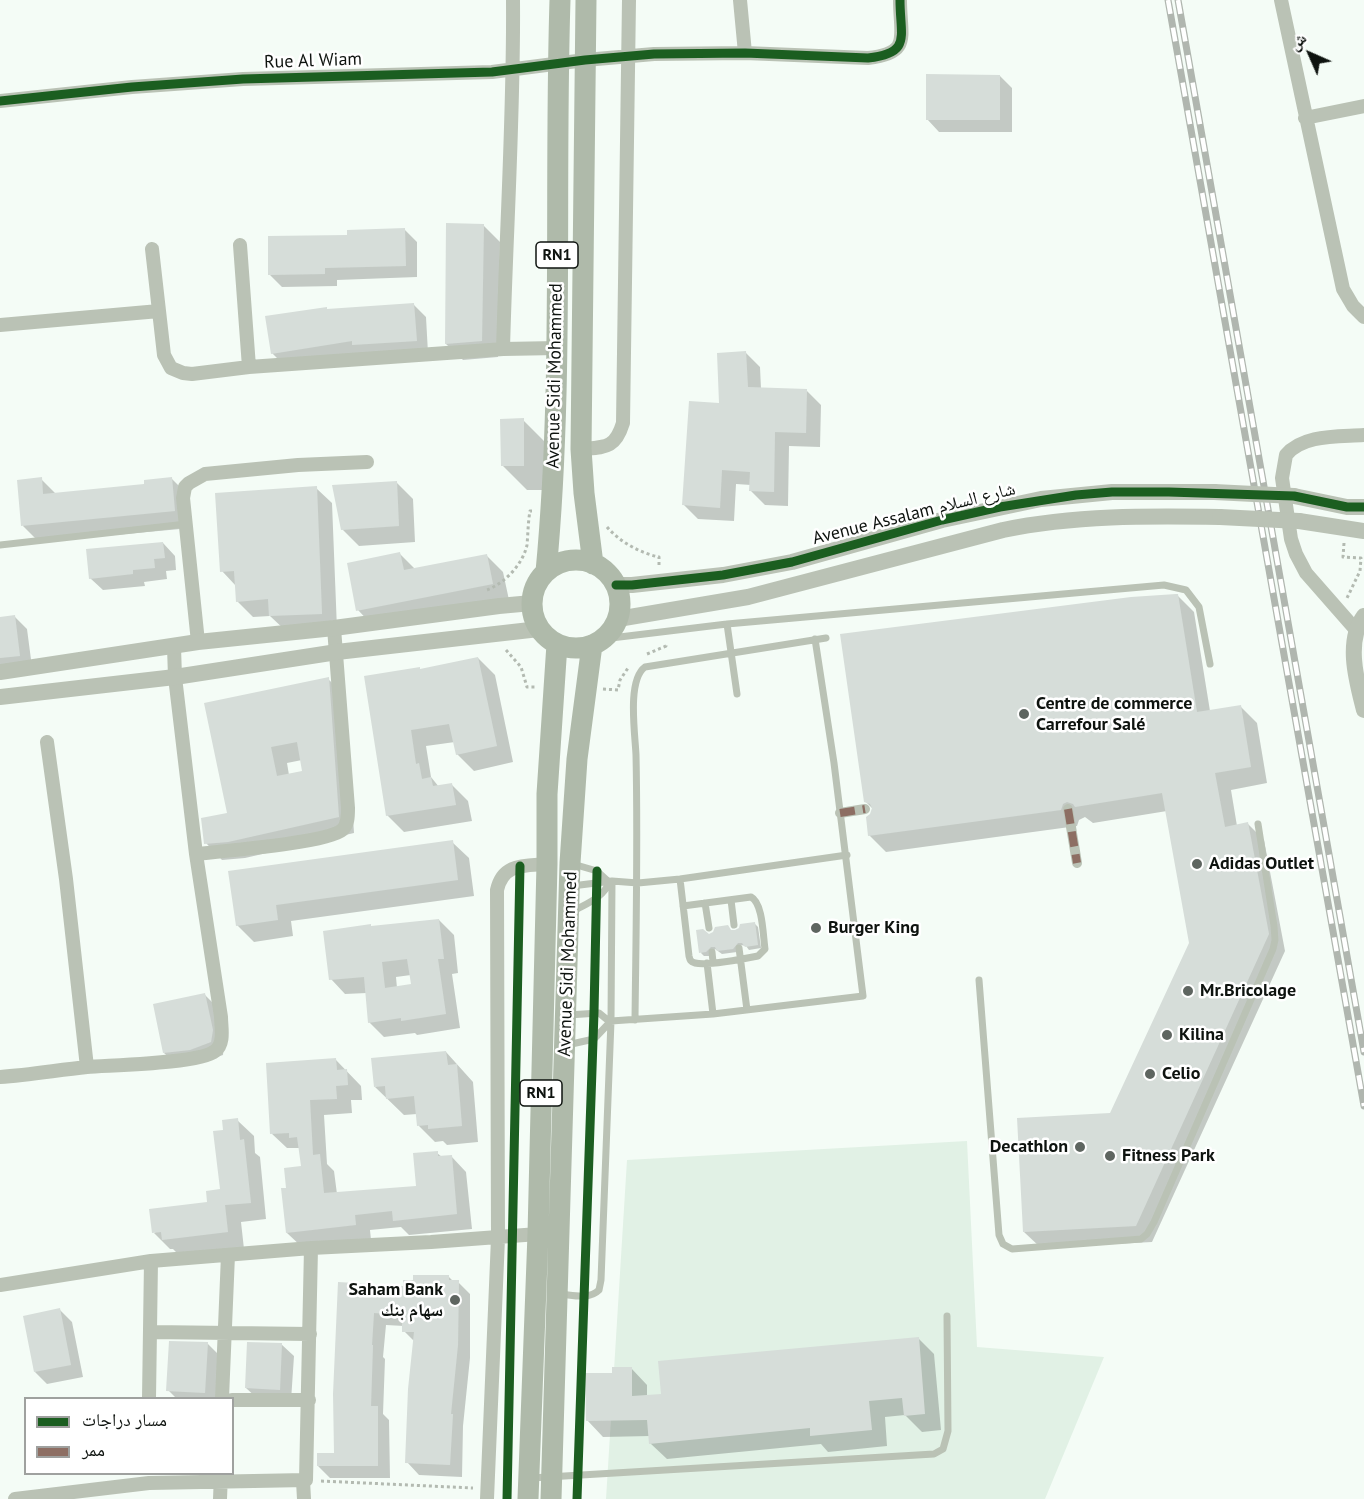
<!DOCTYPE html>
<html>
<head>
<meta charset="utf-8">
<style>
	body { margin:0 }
	#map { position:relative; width:1364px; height:1499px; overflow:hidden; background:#f4fcf6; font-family:"PT Sans","Noto Naskh Arabic",sans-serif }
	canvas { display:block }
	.legend { position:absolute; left:24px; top:1397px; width:210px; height:78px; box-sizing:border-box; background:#fff; border:2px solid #9fa19f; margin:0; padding:8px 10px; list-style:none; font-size:18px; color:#0e130f }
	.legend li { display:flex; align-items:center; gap:12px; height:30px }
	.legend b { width:30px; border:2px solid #9fa19f }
	.north { position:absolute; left:1280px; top:24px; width:60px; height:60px; -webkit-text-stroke:4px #fff; paint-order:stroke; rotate:315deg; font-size:16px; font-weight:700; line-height:24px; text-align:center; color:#0e130f }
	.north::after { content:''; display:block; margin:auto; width:21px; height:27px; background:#0e130f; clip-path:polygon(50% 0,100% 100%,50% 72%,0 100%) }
</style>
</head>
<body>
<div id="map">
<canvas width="1364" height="1499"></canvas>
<ul class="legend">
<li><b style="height:8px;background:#1b5e20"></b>مسار دراجات</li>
<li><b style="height:8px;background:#8d6e63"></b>ممر</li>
</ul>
<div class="north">ش</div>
</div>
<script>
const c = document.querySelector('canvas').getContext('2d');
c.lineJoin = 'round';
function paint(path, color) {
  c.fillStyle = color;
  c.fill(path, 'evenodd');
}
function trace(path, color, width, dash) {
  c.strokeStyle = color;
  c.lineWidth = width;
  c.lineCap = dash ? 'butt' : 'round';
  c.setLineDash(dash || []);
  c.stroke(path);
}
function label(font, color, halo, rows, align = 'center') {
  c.font = font + ' "PT Sans","Noto Naskh Arabic",sans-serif';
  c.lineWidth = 5;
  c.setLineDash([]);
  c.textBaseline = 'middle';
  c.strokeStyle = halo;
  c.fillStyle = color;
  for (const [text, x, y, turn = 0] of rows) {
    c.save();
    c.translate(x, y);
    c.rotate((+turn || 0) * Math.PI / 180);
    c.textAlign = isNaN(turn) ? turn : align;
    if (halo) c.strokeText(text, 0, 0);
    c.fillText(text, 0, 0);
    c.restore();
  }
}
const built = new Path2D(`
	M967 1141 977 1347 1104 1357 1045 1499H606L627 1160Z`);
const shadow = new Path2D(`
	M1000 76 1012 88V132H939L927 119Z
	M483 225 500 242 498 357 463 360 446 344Z
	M404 229 417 242V277L337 280V286L282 287 270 275 348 236Z
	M414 305 426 317 428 353 284 365 272 353 326 308 329 311Z
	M746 353 760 367 761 389 806 390 821 405 820 447 789 446 788 506 765 505 751 491V485L736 484 734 521 698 519 684 505 721 405Z
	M523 420 548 445 549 490H527L502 465Z
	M41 479 57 495 146 486 172 479 188 495 191 528 39 542 23 526Z
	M396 482 413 499 415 542 359 546 342 529Z
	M316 488 332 503 337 629 286 631 270 616 253 617 237 601 236 586 222 571Z
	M163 543 175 556 176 570 166 571 167 579 144 582 145 586 103 590 90 578Z
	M400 554 416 570 487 556 503 572 509 600 374 627 358 610Z
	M1178 596 1194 612 1210 711 1240 706 1257 723 1267 783 1231 790 1237 826 1248 824 1264 840 1285 951 1152 1242 1041 1248 1024 1232 1111 1115 1191 943 1167 811 1093 823 1085 817 1079 820 1077 826 886 852 869 835 874 810 865 801Z
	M15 617 27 629 32 667 0 672V619Z
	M478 658 495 675 513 762 474 771 457 754 455 742 426 746 431 777 439 787 452 785 468 801 472 821 404 832 387 815 421 670Z
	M328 679 345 695 354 833 245 858 222 860 206 843 228 814 206 705ZM302 760 304 772 289 775 287 763Z
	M452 842 469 858 474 896 291 921 293 936 254 942 237 925 230 872Z
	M439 920 454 935 458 973 452 974 460 1028 417 1035 415 1033 384 1037 369 1022 367 993 345 994 331 979 372 928ZM411 975 413 986 397 988 396 977Z
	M754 923 758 927 761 948 749 950 746 946 741 945 737 952 722 954 715 949 710 956H704L701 953 709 935 732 932Z
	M205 995 217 1007 224 1043 223 1055 203 1062 177 1065 164 1053Z
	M446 1052 473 1082 478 1142 447 1145 443 1141 435 1142 419 1126 417 1114 404 1115 375 1087Z
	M336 1060 361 1086 362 1100H351L352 1113 324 1115 327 1164 334 1171 337 1194 418 1187 437 1153 442 1157 451 1156 466 1172 472 1229 409 1235 401 1227 370 1230 371 1240 303 1248 287 1233 288 1189 302 1167 300 1148H287L271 1133Z
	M237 1120 254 1136 255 1153 260 1157 266 1219 241 1222 244 1249 180 1256 173 1249H170L154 1233 209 1204 221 1190 225 1132Z
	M448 1276 454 1282H458L470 1294V1358L463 1426 462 1477 419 1475 407 1462 414 1341 404 1331V1326L386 1325 383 1357 385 1359 383 1414 389 1420 390 1478H330L318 1466 336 1454 339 1283 404 1288Z
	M60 1310 72 1322 83 1377 47 1384 35 1372Z
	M918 1338 934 1354 941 1430 922 1432 905 1415 885 1417 887 1446 828 1452 821 1444 667 1459 650 1443V1436L603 1437 587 1420 613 1375 631 1368 647 1385V1396L663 1395Z
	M207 1343 220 1356 217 1398H176L168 1390Z
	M281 1344 294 1356 291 1401 259 1400 246 1388Z`);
const building = new Path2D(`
	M926 74 1000 75V120H926Z
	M446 223 484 224 482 341 445 344Z
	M405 228 406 266 325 268V274L268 275V236L347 235V230Z
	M414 303 417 341 352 345V341L271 354 265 316 327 307V309Z
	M746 351 748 387 807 389 806 433 775 432 774 492 749 491 750 472 722 470 720 508 682 505 689 401 719 403 717 353Z
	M524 418V466H501L500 419Z
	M42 477 43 494 144 484V480L172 477 175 511 21 526 17 480Z
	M397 481 399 526 341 530 332 485Z
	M317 486 322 614 269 616 268 599 236 602 234 571 220 572 215 493Z
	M163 542 165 558 154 559 155 568 133 570V574L89 579 86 549Z
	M400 552 404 570 487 554 493 584 356 611 347 563Z
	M1176 594H1178L1197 712 1241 705 1251 767 1215 773 1225 827 1248 822 1269 934 1136 1226 1023 1232 1017 1118 1110 1113 1189 943 1162 793 1075 807 1073 804 1067 802 1063 804 1061 810 868 836 866 817 870 814 872 808 870 804 864 802 840 634 1131 597Z
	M15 615 20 656 0 658V617Z
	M478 657 497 746 456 755 449 724 411 730 416 764 419 763 422 779 431 777 433 786 452 783 456 805 386 816 364 676 420 667V669Z
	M329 677 339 817 228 842 204 844 201 818 227 813 204 703ZM297 742 302 771 277 776 271 747Z
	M453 840 458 880 276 905 278 920 236 926 228 871Z
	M439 919 444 959H438L446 1014 401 1021V1018L368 1023 364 977 329 980 323 931 371 924V926ZM407 959 411 984 385 988 382 962Z
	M755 922 758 945 745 947 742 943H738L733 949 717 951 715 947H711L706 952 699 953 696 930 703 929 709 934 713 932 715 927 728 925 731 930H735L739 928 740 924Z
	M205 993 213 1030 211 1042 190 1050 163 1053 153 1004Z
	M446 1051 448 1065 457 1064 462 1126 428 1129V1125L417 1126 414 1096 386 1099 385 1086 374 1087 371 1058Z
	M336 1058 337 1070 347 1069 348 1085 336 1086 337 1099 310 1100 313 1155 320 1154 324 1193 416 1186 413 1153 438 1151V1156L452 1155 457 1214 393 1221 392 1211 355 1215 356 1225 286 1233 281 1188H286L284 1168 301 1166 297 1137 289 1138V1133L270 1134 266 1063Z
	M238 1118 240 1140 244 1139 251 1203 225 1205 228 1232 162 1240 161 1232 152 1233 149 1209 207 1202 206 1191 220 1189 213 1131 223 1130 222 1120Z
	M413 1275H449V1280H459L458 1345 451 1414H453L450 1465 405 1463 408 1389 414 1332H402V1315L374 1313 372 1345H373L371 1406H378V1466H317V1453H334L333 1394 338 1282 403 1286V1280H413Z
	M60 1308 71 1365 34 1372 23 1316Z
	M919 1337 925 1414 904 1416 902 1398 869 1401 872 1430 810 1436V1428L649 1444 647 1420 586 1421 585 1373H612V1367H632V1396L661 1394 658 1361Z
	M169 1341 208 1342 205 1393 166 1391Z
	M247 1342 282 1343 280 1390 245 1388Z`);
const path = new Path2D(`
	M607 527C620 542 640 553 659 557V565
	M1344 543 1343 557 1361 558 1360 571 1347 598
	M487 590C505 583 523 564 527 545 528 534 528 522 530 511H532
	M506 650 521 667 527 687H537
	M647 654 666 646 665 643
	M603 689 618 690 620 680 628 668
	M321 1481 473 1488`);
const service = new Path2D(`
	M0 545 186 524
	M727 624 737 694
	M603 639 727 624 1164 585 1186 590 1199 607 1210 664
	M680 879 689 956C690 960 690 961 695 963 708 966 743 959 758 956L765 949C763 936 763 903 751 897L683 906
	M572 886 612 881 638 883 680 879 847 855
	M731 900 734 925
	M705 903 709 928
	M572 912C585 904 604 898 609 882L597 871 573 864
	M739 948 747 1010
	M712 952 713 962
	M707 963 713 1014
	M979 980 999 1235 1003 1244 1012 1249 1141 1239 1147 1234 1154 1222 1273 949 1275 940 1274 926 1258 824
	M568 1015 599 1013 610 1022
	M635 1020C636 931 638 843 636 755 635 733 627 680 645 667L826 638
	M567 1045 594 1039 611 1021 713 1014 863 996 834 763 815 639
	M560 1294C573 1295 589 1300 599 1290L601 1280 611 1021 612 881
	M531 1478 934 1454 943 1449 948 1431 947 1316`);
const pedestrian = new Path2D(`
	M1068 809 1077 863
	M840 813 865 809`);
const minor = new Path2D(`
	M740 0 745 53
	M1281 0 1343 289 1353 306 1364 317
	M0 101 132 87 243 79 492 72 585 60 654 54 745 53 868 58C912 53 900 37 900 0
	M1305 118 1364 106
	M240 245 249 367
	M152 249 164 355 171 368 183 373 192 374 249 367 503 349 557 348
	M0 325 159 311
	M503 349C506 233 514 116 513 0
	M581 449C605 447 615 449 623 423L629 0
	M1356 630 1306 573 1296 554 1291 539 1282 478 1286 455C1303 434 1339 437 1364 435
	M198 642 183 498 185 487 189 483 205 474 298 465 367 462
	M47 742 66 879 87 1067
	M196 854C222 851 327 843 342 830 348 825 348 816 348 808L334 628
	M0 1077C29 1075 58 1070 87 1067 112 1065 199 1064 215 1051 225 1044 221 1027 221 1017L196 854 175 677 174 647
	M0 1285 151 1261 311 1248 431 1242 538 1234
	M151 1332 310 1334
	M149 1398 151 1261
	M222 1398 228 1255
	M232 1400H309
	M303 1481 304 1499
	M15 1499 149 1483 306 1480 311 1248
	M220 1499 221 1474
	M487 1499 498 1238 497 890C503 863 524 866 547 864`);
const tertiary = new Path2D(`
	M1294 496 1347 507H1364
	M1299 521 1364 531
	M616 585H632L723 575 792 562 942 520 1041 499 1112 492H1214
	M1364 616C1345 642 1357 682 1364 710
	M618 619 748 597 1003 530C1075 515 1147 516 1220 517
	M0 672 198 642 334 628 499 606 532 603
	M0 697 175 677 337 652 539 629`);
const primary = new Path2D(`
	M586 0 581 449 584 493 593 564
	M532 604a44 44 0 1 1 88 0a44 44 0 1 1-88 0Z
	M546 572C564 382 554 190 560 0
	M528 1499 538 1234 547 864V794L557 644
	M551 1499 570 863 577 759 592 645`);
const rail = new Path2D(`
	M1168 0 1364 1106
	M1178 0 1364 1052`);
const tertiaryBridge = new Path2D(`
	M1214 492 1294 496
	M1220 517 1299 521`);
const quiet = new Path2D(`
	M1068 809 1077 863
	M840 813 865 809`);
const cycleway = new Path2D(`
	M0 101 132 87 243 79 492 72 585 60 654 54 745 53 868 58C912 53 900 37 900 0
	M616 585H632L723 575 792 562 942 520 1000 507 1076 495 1112 492H1169L1294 496 1347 507H1364
	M507 1499 520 866
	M577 1499 594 1012 597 871`);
const markers = [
	[1024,714,6,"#5e6560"],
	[1197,864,6,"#5e6560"],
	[816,928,6,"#5e6560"],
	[1188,991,6,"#5e6560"],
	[1167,1035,6,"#5e6560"],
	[1150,1074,6,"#5e6560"],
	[1080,1147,6,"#5e6560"],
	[1110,1156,6,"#5e6560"],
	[455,1300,6,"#5e6560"]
];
const shields = [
	[557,255,42],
	[541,1093,42]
];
const shieldNames = [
	["RN1",557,255],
	["RN1",541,1093]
];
const streetNames = [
	["Rue Al Wiam",313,61,-2],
	["Avenue Sidi Mohammed",555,376,-89],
	["Avenue Assalam شارع السلام",914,514,-14],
	["Avenue Sidi Mohammed",568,964,-88]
];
const poiNames = [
	["Centre de commerce",1036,704],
	["Carrefour Salé",1036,725],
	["Adidas Outlet",1209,864],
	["Burger King",828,928],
	["Mr.Bricolage",1200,991],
	["Kilina",1179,1035],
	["Celio",1162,1074],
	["Decathlon",1068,1147,"right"],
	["Fitness Park",1122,1156],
	["Saham Bank",443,1290,"right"],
	["سهام بنك",443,1311,"right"]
];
paint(built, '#e1f1e5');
paint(shadow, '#0003');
paint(building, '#d6ddd9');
trace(path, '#b3bab1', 3, [3, 3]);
trace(service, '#bac2b5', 7);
trace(pedestrian, '#bac2b5', 10);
trace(minor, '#bac2b5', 14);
trace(tertiary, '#bac2b5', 16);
trace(primary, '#afbaaa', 21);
trace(rail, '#b0b6af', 7);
trace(rail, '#fff', 4.5, [14]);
trace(tertiaryBridge, '#bac2b5', 16);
trace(quiet, '#8d6e63', 8, [15, 8]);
trace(cycleway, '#1b5e20', 9);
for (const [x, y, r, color] of markers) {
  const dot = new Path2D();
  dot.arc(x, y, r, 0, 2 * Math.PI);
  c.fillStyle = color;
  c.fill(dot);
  trace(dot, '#fff', 2);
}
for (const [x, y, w] of shields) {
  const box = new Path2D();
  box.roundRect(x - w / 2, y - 13, w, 26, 4.5);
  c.fillStyle = '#fff';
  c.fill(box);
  trace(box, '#0e130f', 1.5);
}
label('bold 16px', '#0e130f', null, shieldNames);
label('18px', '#0e130f', '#fff', streetNames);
label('bold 18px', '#0e130f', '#fff', poiNames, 'left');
</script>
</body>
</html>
